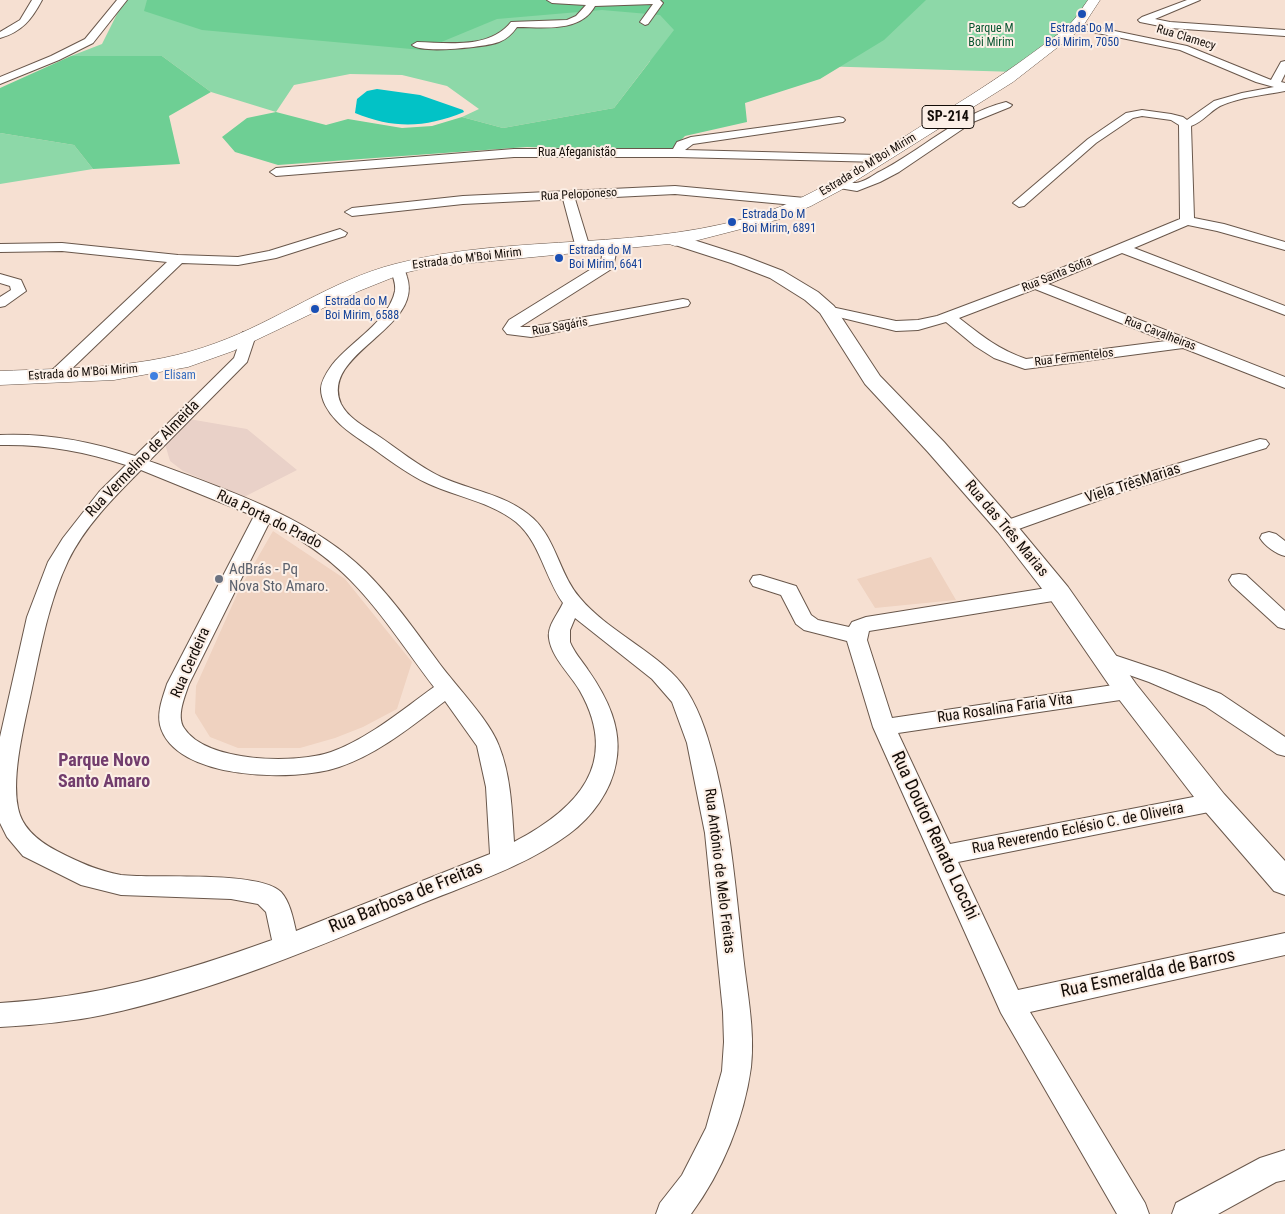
<!DOCTYPE html>
<html>
<head>
<meta charset="utf-8">
<style>
	body { margin:0 }
	canvas { display:block; background:#f6e0d2 }
</style>
</head>
<body>
<canvas width="1285" height="1214"></canvas>
<script>
const c = document.querySelector('canvas').getContext('2d');
c.lineJoin = 'round';
function paint(path, color) {
  c.fillStyle = color;
  c.fill(path, 'evenodd');
}
function trace(path, color, width, dash) {
  c.strokeStyle = color;
  c.lineWidth = width;
  c.lineCap = dash ? 'butt' : 'round';
  c.setLineDash(dash || []);
  c.stroke(path);
}
function label(font, color, halo, rows, align = 'center') {
  c.font = font + ' "Roboto Condensed",sans-serif';
  c.lineWidth = 4;
  c.setLineDash([]);
  c.textBaseline = 'middle';
  c.strokeStyle = halo;
  c.fillStyle = color;
  for (const [text, x, y, turn = 0] of rows) {
    c.save();
    c.translate(x, y);
    c.rotate((+turn || 0) * Math.PI / 180);
    c.textAlign = isNaN(turn) ? turn : align;
    if (halo) c.strokeText(text, 0, 0);
    c.fillText(text, 0, 0);
    c.restore();
  }
}
const built = new Path2D(`
	M273 531 345 579 412 662 397 709 363 727 335 738 300 748H238L210 737 195 713 196 686 239 590Z
	M931 557 956 600 875 608 857 579Z`);
const medical = new Path2D(`
	M189 419 247 429 297 470 244 497 183 471 170 461 165 444Z`);
const green = new Path2D(`
	M124 0H1096L1076 26 1017 72 650 61 614 108 503 128 462 117 479 109 447 86 402 75 350 74 294 85 276 112 211 92 162 56H71L102 44Z
	M0 133 74 145 93 169 0 184Z`);
const forest = new Path2D(`
	M147 0H926L884 40 820 79 745 103 747 122 685 136 670 151 527 147 278 165 235 152 222 137 247 118 276 112 326 125 348 119 402 128 432 126 462 117 503 128 614 108 674 30 660 15 602 10 497 19 422 50 202 30 144 11Z
	M71 56H162L211 92 169 116 180 164 93 169 74 145 0 133V88Z`);
const water = new Path2D(`
	M377 89 420 95 463 110 464 112C425 128 394 129 355 113L357 99 367 91Z`);
const minor = new Path2D(`
	M32 0H42C32 19 22 32 0 38V32L20 20Z
	M117 0H127L93 43 59 60 0 84V77L51 56 85 39Z
	M547 0H660L663 3 648 24 645 25 640 22 653 4 595 6C580 33 544 27 517 27 512 34 507 39 499 42 485 47 422 54 412 45L417 42C448 43 490 49 511 22L567 20 576 16 586 5 552 3Z
	M1187 0H1200L1155 19 1170 22 1285 30V36L1170 28 1140 22 1138 20 1142 17Z
	M1076 23 1187 46 1271 80 1281 62 1285 61V74L1281 82 1285 83V91C1264 95 1240 97 1220 106 1209 112 1203 122 1191 126L1194 218 1224 224 1285 242V250L1217 231 1188 225 1134 248 1285 306V315L1122 253 1048 284 1285 377V388L1183 348 1025 369 994 358 975 346 946 322 918 330 896 331 822 313 820 310 822 307 827 306 896 321 918 320 937 316 1030 281 1180 219 1179 125 1171 120 1142 116 1133 118 1096 143 1024 206 1019 207 1013 203 1088 139 1126 113 1142 110 1171 114 1183 117 1187 120 1214 101 1242 93 1274 87 1256 82 1180 50 1073 28 1071 26ZM1035 289 1166 341 1026 359C998 349 982 336 959 318Z
	M1006 102 1012 105 1010 107 973 122 899 172 880 182 857 191 833 187 831 184C838 176 847 184 856 183 863 182 871 177 877 173 921 151 958 114 1006 102Z
	M839 117 843 118 845 120 843 122 693 144 685 150 878 155 882 156 884 159 882 162 677 157H514L276 176 270 172 276 168 514 149H673L677 142 691 137Z
	M675 186 805 198 811 202 805 206 675 194 575 199 590 248 583 252 576 248 563 199 463 204 352 216 345 212 352 208 463 196Z
	M340 229 347 233 345 236 276 258 238 265 182 263 61 379H49L47 376 49 373 167 262 62 251 0 252V244L62 243 178 255 238 257 269 251Z
	M610 244 617 248 613 268 520 327H531L683 299 688 300 690 303 688 306 531 337 507 334 503 329 509 320 601 263 603 248Z
	M397 265C404 267 405 270 407 277 424 329 319 353 341 404 348 418 365 427 377 435 398 449 418 466 441 477 470 490 503 494 528 514 556 535 558 573 580 598 609 633 664 655 687 691 702 715 709 741 716 768 731 830 736 892 743 955 747 992 755 1030 751 1067 744 1119 722 1172 691 1214H656L660 1203 682 1175 706 1128 722 1071 724 1042 723 1012 705 833 687 743 672 702 652 679 575 618 570 630V642C574 652 582 661 588 670 607 697 623 729 616 763 611 791 592 817 569 834 526 866 472 883 423 903 320 946 212 992 103 1015 69 1022 34 1025 0 1027V1003C98 997 180 973 272 940L266 912 258 904 231 899 121 895 81 885 23 856 7 837 0 823V737L27 617 48 562 63 538 99 492 126 465C84 451 44 444 0 445V435C47 433 90 441 135 456L234 358 243 332H253L256 335 247 362 149 461C222 488 311 517 366 572 394 600 416 632 439 663 456 686 490 721 499 746 511 776 512 811 514 842 577 809 621 764 580 691 571 675 551 657 549 638 547 626 558 614 563 603 545 578 540 542 516 522 491 502 457 497 429 484 406 474 386 457 365 443 355 436 344 429 336 420 328 412 321 400 321 389 321 381 327 372 332 365 350 342 389 321 395 291 396 284 393 276 390 269ZM141 470 254 516 167 684C163 697 157 711 160 725 174 781 296 782 339 767 378 754 412 726 445 701L477 746 486 787 490 854 296 931C293 918 290 902 281 892 259 870 154 879 121 875 98 871 78 862 57 851 40 842 22 829 18 808 11 774 25 722 32 688 41 646 49 601 68 561 85 526 114 497 141 470ZM269 523C353 563 381 617 434 687 402 710 369 738 331 752 297 764 206 763 184 728 176 716 185 696 189 684Z
	M0 274 21 280 26 291 5 306 0 307V297L11 290 10 286 0 283Z
	M1260 439 1266 440 1269 444 1266 448 1122 492 1013 531 1006 533 999 531 997 527 999 523 1110 484Z
	M1269 532 1276 534 1285 541V556C1276 554 1265 546 1260 538L1262 534Z
	M1239 574 1246 575 1285 611V629L1278 627 1232 585 1229 580 1232 575Z
	M760 575 796 586 811 615 818 620 849 627 852 622 866 617 1059 586 1066 588 1069 593 1066 598 1059 600 869 631 867 640 892 718 1127 683 1135 686 1138 691 1135 696 1127 699 898 733 950 844 1214 793 1222 795 1226 802 1222 809 1214 811 958 862 1018 990 1285 933V955L1030 1012 1145 1203 1149 1214H1117L1001 1013 873 727 847 641 804 630 796 624 781 595 753 586 750 581 753 576Z
	M1102 651 1165 672 1221 694 1285 737V756L1277 754 1205 706 1149 682 1095 663 1092 658 1095 653Z
	M1285 1150V1180L1276 1182 1218 1214H1172L1176 1203 1260 1158Z`);
const tertiary = new Path2D(`
	M678 235 744 256 783 271 818 292 834 306 880 376 944 442 1014 522 1068 587 1136 684 1224 794 1285 861V895L1274 891 1204 810 1118 698 1050 599 998 532 928 452 865 384 820 313 805 300 770 278 731 263 672 244 670 240 672 236Z`);
const primary = new Path2D(`
	M1088 0H1100L1081 29 1013 82 841 190 811 206 780 219 675 246 669 244 429 267 404 273 359 291 233 351 188 367 114 380 0 385V371C73 368 147 369 216 343 277 321 332 280 395 264 516 232 648 253 769 211 829 190 889 145 944 112 978 91 1010 70 1042 46 1051 39 1062 32 1070 24 1077 17 1082 8 1088 0Z`);
const markers = [
	[1082,14,5,"#1a4fb4"],
	[732,222,5,"#1a4fb4"],
	[559,258,5,"#1a4fb4"],
	[315,309,5,"#1a4fb4"],
	[154,376,5,"#3f7fe0"],
	[219,579,5,"#6b7280"]
];
const farParknames = [
	["Parque M",991,29],
	["Boi Mirim",991,43]
];
const farTransitnames = [
	["Estrada Do M",1082,29,"center"],
	["Boi Mirim, 7050",1082,43,"center"],
	["Estrada Do M",742,215],
	["Boi Mirim, 6891",742,229],
	["Estrada do M",569,251],
	["Boi Mirim, 6641",569,265],
	["Estrada do M",325,302],
	["Boi Mirim, 6588",325,316]
];
const farStreetnames = [
	["Rua Clamecy",1186,38,17],
	["Rua Afeganistão",577,153],
	["Estrada do M'Boi Mirim",868,165,-31],
	["Rua Peloponeso",579,195,-3],
	["Estrada do M'Boi Mirim",467,259,-7],
	["Rua Santa Sofia",1057,275,-22],
	["Rua Sagáris",560,327,-10],
	["Rua Cavalheiras",1160,334,21],
	["Rua Fermentelos",1074,358,-7],
	["Estrada do M'Boi Mirim",83,373,-4]
];
const farShopnames = [
	["Elisam",164,376]
];
const shields = [
	[948,117,52]
];
const shieldNames = [
	["SP-214",948,117]
];
const streetNames = [
	["Rua Vermelino de Almeida",143,459,-46],
	["Viela TrêsMarias",1133,484,-18],
	["Rua Porta do Prado",269,520,26],
	["Rua das Três Marias",1006,529,50],
	["Rua Cerdeira",191,663,-66],
	["Rua Rosalina Faria Vita",1005,709,-8],
	["Rua Reverendo Eclésio C. de Oliveira",1078,829,-11],
	["Rua Antônio de Melo Freitas",719,871,83]
];
const worshipNames = [
	["AdBrás - Pq",229,570],
	["Nova Sto Amaro.",229,587]
];
const quarterNames = [
	["Parque Novo",104,761],
	["Santo Amaro",104,782]
];
const nearStreetnames = [
	["Rua Doutor Renato Locchi",934,836,65],
	["Rua Barbosa de Freitas",406,898,-22],
	["Rua Esmeralda de Barros",1148,974,-12]
];
paint(built, '#efd2c0');
paint(medical, '#e9d1c8');
paint(green, '#8dd8a8');
paint(forest, '#6ecf94');
paint(water, '#02c2c6');
trace(minor, '#69574b', 2);
trace(tertiary, '#69574b', 2);
trace(primary, '#69574b', 1);
paint(minor, '#fff');
paint(tertiary, '#fff');
paint(primary, '#fff');
for (const [x, y, r, color] of markers) {
  const dot = new Path2D();
  dot.arc(x, y, r, 0, 2 * Math.PI);
  c.fillStyle = color;
  c.fill(dot);
  trace(dot, '#fcefe6', 2);
}
label('12px', '#085530', '#fcefe6', farParknames);
label('12px', '#164399', '#fcefe6', farTransitnames, 'left');
label('12px', '#140d08', '#fcefe6', farStreetnames);
label('12px', '#366cbe', '#fcefe6', farShopnames, 'left');
for (const [x, y, w] of shields) {
  const box = new Path2D();
  box.roundRect(x - w / 2, y - 11.5, w, 23, 4);
  c.fillStyle = '#fcefe6';
  c.fill(box);
  trace(box, '#140d08', 1);
}
label('bold 14px', '#140d08', null, shieldNames);
label('15px', '#140d08', '#fcefe6', streetNames);
label('15px', '#5b616d', '#fcefe6', worshipNames, 'left');
label('bold 18px', '#723d6d', '#fcefe6', quarterNames);
label('18px', '#140d08', '#fcefe6', nearStreetnames);
</script>
</body>
</html>
